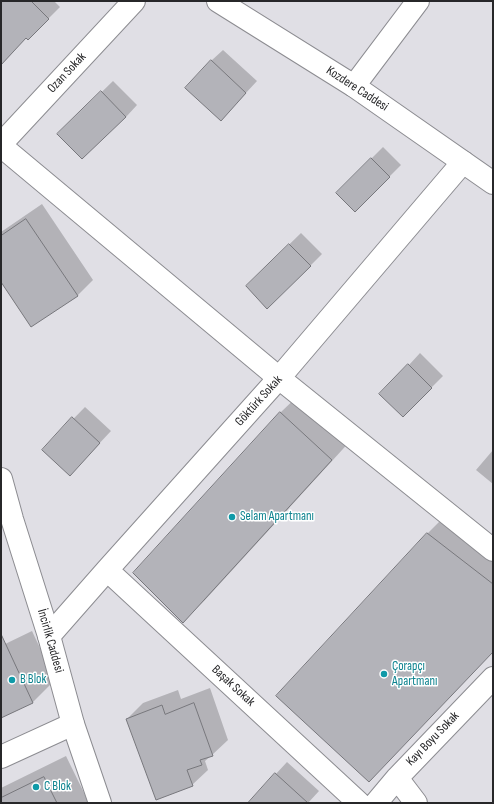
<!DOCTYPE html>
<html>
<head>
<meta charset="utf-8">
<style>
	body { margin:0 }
	#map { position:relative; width:494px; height:804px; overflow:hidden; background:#e0dfe5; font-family:"Sofia Sans Condensed",sans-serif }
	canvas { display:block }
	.frame { position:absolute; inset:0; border:2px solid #272729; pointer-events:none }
</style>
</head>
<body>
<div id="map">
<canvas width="494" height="804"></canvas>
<div class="frame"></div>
</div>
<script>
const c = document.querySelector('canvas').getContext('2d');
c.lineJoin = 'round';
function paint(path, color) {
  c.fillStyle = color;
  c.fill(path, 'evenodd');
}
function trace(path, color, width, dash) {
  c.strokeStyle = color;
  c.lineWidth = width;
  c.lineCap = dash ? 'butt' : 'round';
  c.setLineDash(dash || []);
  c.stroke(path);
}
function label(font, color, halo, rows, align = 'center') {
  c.font = font + ' "Sofia Sans Condensed",sans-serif';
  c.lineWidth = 3;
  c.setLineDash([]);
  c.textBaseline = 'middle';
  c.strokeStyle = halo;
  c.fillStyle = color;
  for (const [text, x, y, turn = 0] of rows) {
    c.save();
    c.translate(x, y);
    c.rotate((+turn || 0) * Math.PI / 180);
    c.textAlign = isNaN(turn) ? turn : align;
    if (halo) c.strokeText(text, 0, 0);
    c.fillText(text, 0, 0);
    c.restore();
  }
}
const shadow = new Path2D(`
	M1 1H54L60 7 28 39 26 37 1 65Z
	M223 50 257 81 232 108 211 61Z
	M113 81 137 105 126 117 70 123Z
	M383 147 401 165 355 211 337 193Z
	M42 204 93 280 77 296 1 281V232Z
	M301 233 322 254 310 266 258 275Z
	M420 353 443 376 403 416 409 365Z
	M303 391 353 438 205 600 183 621 134 573 281 412Z
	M85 407 111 431 81 463 43 450Z
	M493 450V484L476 470Z
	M446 515 493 551V651L369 781 427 534Z
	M32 631 55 680 33 702 1 717V646Z
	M210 688 228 740 212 755 205 761 208 770 192 785 127 719 143 703 178 690 181 699Z
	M66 756 89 803H1V788Z
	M287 762 319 791 308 803H249Z`);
const building = new Path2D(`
	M1 1H31L49 19 28 40 26 38 1 65Z
	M211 60 246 93 221 121 185 88Z
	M101 91 126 117 82 159 57 134Z
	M371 158 390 177 355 212 336 193Z
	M26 219 78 296 31 327 1 282V236Z
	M289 244 311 266 267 309 246 286Z
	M408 364 432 388 403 417 379 394Z
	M280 412 332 460 183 623 133 573Z
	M72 417 100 443 70 476 42 450Z
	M427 533 493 584V652L369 782 276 696Z
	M1 634 33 703 1 718Z
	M194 703 213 756 200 760 202 765 187 770 193 786 156 800 126 719 162 705 165 714Z
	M275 773 308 803H248Z
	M44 777 57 803H1V798Z`);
const street = new Path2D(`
	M354 86 418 1
	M1 144 134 1
	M1 146 279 378 493 550
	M107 570 359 803
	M49 636 107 570 279 378 463 162
	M1 757 73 724
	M397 778 416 803
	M376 803 397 778 493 678`);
const secondary = new Path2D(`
	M218 1 354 86 493 183
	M1 479 12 519 49 636 73 724 100 803`);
const markers = [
	[232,517,4,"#0f9aa8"],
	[384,674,4,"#0f9aa8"],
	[12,680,4,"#0f9aa8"],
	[36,787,4,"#0f9aa8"]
];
const streetNames = [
	["Ozan Sokak",67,73,-47],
	["Kozdere Caddesi",357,89,33],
	["Göktürk Sokak",259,401,-48],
	["İncirlik Caddesi",50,641,74],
	["Başak Sokak",233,686,43],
	["Kayı Boyu Sokak",433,739,-46]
];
const cultureNames = [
	["Selam Apartmanı",240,517],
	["Çorapçı",392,667],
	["Apartmanı",392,682],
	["B Blok",20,680],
	["C Blok",44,787]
];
paint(shadow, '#0003');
paint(building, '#b3b3b9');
trace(building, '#77777c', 1);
trace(street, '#8c8c91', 24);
trace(secondary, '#8c8c91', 24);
trace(street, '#fff', 22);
trace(secondary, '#fff', 22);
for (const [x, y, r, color] of markers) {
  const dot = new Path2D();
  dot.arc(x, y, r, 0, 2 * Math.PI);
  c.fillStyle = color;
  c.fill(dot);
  trace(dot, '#fff', 1.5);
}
label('13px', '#272729', '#fff', streetNames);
label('13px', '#0d838f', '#fff', cultureNames, 'left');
</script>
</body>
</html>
